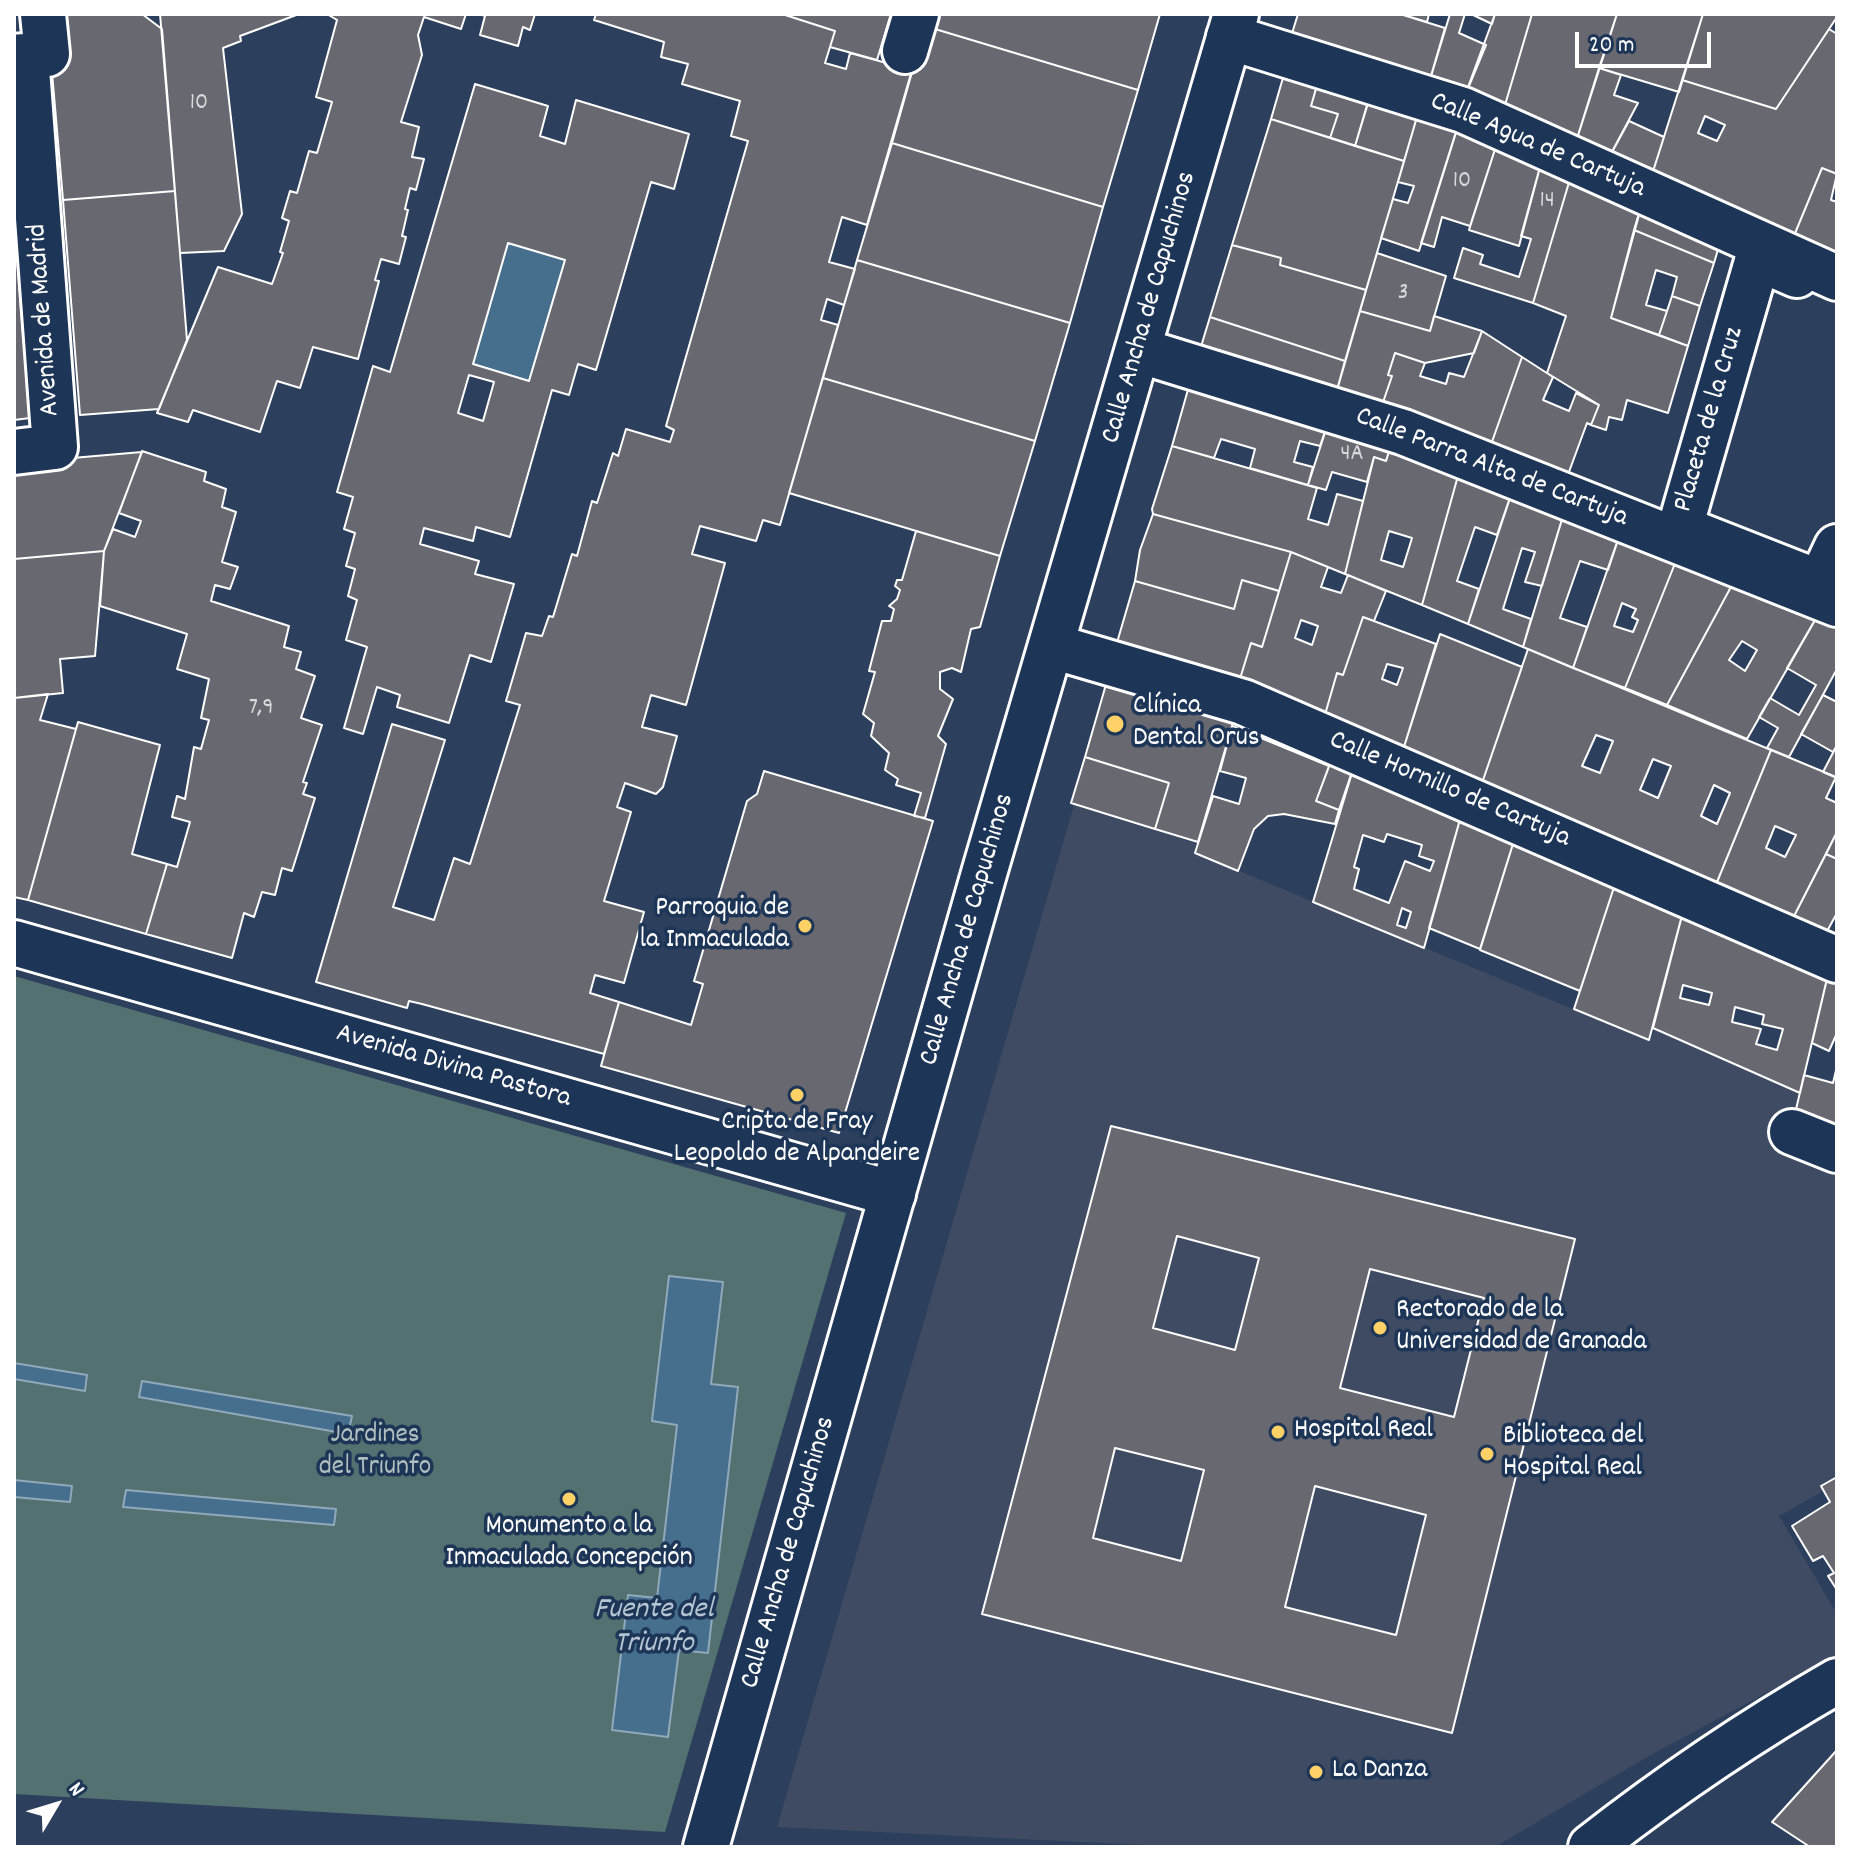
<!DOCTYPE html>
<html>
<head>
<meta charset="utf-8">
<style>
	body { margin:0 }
	#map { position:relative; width:1851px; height:1861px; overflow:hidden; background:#2c3f5c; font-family:Dekko,sans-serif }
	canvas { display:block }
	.frame { position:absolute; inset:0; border:16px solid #fff; pointer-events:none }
	.north { position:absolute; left:16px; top:1765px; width:80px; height:80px; -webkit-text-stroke:6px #1d3557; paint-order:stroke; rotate:52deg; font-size:22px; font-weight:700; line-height:32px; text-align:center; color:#fff }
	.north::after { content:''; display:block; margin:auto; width:28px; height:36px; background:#fff; clip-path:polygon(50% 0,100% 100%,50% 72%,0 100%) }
	.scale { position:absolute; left:1575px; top:32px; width:136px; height:36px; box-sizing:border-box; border:4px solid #fff; border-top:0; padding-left:10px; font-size:24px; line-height:28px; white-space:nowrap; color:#fff; -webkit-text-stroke:6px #1d3557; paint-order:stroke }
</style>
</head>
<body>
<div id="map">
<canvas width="1851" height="1861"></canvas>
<div class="frame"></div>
<div class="north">N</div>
<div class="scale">20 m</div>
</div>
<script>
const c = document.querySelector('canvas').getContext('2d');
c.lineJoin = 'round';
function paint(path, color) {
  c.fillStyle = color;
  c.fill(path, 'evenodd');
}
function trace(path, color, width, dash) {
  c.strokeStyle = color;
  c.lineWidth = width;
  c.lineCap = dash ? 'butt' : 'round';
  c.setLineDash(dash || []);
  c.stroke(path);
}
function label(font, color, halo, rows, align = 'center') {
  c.font = font + ' Dekko,sans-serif';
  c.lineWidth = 7;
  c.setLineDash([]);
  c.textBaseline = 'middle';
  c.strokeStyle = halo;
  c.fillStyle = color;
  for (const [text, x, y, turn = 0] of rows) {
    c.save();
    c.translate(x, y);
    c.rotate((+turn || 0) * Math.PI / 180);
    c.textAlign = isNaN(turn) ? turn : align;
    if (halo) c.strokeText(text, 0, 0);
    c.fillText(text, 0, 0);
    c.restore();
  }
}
const built = new Path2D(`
	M1074 805 1199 844 1198 854 1650 1041 1655 1030 1801 1094 1795 1119 1780 1150 1837 1172V1483L1779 1516 1837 1614V1655L1647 1757 1495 1847H1183L777 1827Z`);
const green = new Path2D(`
	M14 976 846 1213 665 1832 14 1794Z`);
const water = new Path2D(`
	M508 243 565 260 529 381 473 364Z
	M669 1276 723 1282 711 1384 738 1387 708 1653 679 1650 668 1737 612 1730 628 1595 657 1598 677 1425 652 1421Z
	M14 1363 87 1375 85 1391 14 1379Z
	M142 1381 352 1416 348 1434 139 1397Z
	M14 1480 72 1486 70 1502 14 1497Z
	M126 1490 336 1509 334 1525 123 1507Z`);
const building = new Path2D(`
	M47 14H142L162 29 175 191 63 200Z
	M160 14H299L240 36 241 41 223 48 242 214 224 251 180 253Z
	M327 14H466L461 29 424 17 418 35 422 55 401 122 419 127 412 157 424 159 416 190 410 188 405 209 408 210 402 236 406 237 399 264 381 259 375 280 379 281 358 359 313 347 300 388 277 381 260 432 193 410 188 422 157 413 218 267 272 284 283 253 280 252 289 221 282 218 290 191 297 193 309 151 317 153 332 102 316 97 337 20Z
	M480 14H535L530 30 523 27 518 46 480 35 485 16Z
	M596 14H782L835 31 825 63 846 69 850 53 912 70 867 225 842 217 829 262 855 269 844 305 827 299 821 320 838 325 780 525 763 520 756 541 700 526 692 554 725 563 686 705 651 695 642 727 677 736 663 787 656 794 625 783 617 807 631 812 604 901 644 912 624 983 595 975 590 993 619 1002 604 1054 422 1004 409 1001 407 1008 316 982 392 724 445 740 393 907 434 920 454 858 470 864 520 705 506 701 526 633 542 636 549 616 553 617 572 554 577 556 592 501 597 503 613 453 618 456 626 429 670 442 674 430 666 426 748 141 731 136 740 101 682 84 688 64 661 57 664 42 594 20Z
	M782 14H891L877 60 830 47 835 31Z
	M928 14H1160L1138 90 925 26Z
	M1298 14H1400L1445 28 1428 86 1289 43Z
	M1400 14H1429L1427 22Z
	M1450 14H1465L1459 33 1486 45 1464 98 1428 86Z
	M1471 14H1495L1492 24Z
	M1495 14H1532L1502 115 1464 98Z
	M1532 14H1617L1574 148 1502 115Z
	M1617 14H1703L1679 92 1599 68Z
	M1703 14H1837V17L1776 109 1682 80Z
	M925 26 1138 90 1103 207 892 143Z
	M1829 29 1837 34V174L1822 168 1791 243 1649 184 1682 80 1776 109ZM1705 116 1725 125 1717 141 1698 133Z
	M1287 64 1320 75 1311 106 1338 114 1330 138 1271 119Z
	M1599 68 1621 75 1614 95 1638 103 1606 163 1574 148Z
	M1320 75 1372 90 1355 146 1330 138 1338 114 1311 106Z
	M475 84 548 106 540 136 565 144 576 100 689 134 674 189 651 182 596 370 578 364 569 395 552 390 510 537 476 527 473 541 424 528 420 544 479 561 475 574 514 584 491 662 470 655 449 723 397 707 400 695 377 687 363 734 344 728 367 647 346 640 357 600 348 596 355 569 346 566 355 533 344 529 353 497 337 492 373 366 390 372ZM508 243 565 260 529 381 473 364ZM469 375 494 382 483 421 458 413Z
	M1370 95 1419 110 1404 161 1355 146Z
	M1419 110 1459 123 1419 251 1381 238 1393 199 1408 203 1414 186 1398 182Z
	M1271 119 1404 161 1366 290 1280 265 1281 258 1232 245Z
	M1460 119 1499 137 1470 226 1442 217 1434 247 1421 243Z
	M1629 121 1664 137 1649 184 1606 163Z
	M1499 137 1543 156 1519 246 1469 230Z
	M892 143 1103 207 1070 323 857 260Z
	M1543 156 1573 169 1533 303 1454 278 1463 248 1483 255 1480 264 1519 277 1531 239 1521 236Z
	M1822 168 1837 174 1831 200 1837 202V263L1791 243Z
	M1573 169 1643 200 1611 318 1688 346 1668 413 1627 400 1622 420 1609 417 1606 430 1591 425 1599 405 1547 373 1566 316 1533 303Z
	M175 191 187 340 159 409 80 415 63 200Z
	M1643 200 1722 236 1714 263 1634 230Z
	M14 222 30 418 14 420Z
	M1634 230 1714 263 1700 306 1672 296 1677 277 1656 270 1646 305 1667 311 1659 335 1611 318Z
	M1232 245 1281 258 1280 265 1366 290 1345 361 1210 317Z
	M1377 253 1446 276 1430 331 1360 311Z
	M857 260 1070 323 1035 441 823 378Z
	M1672 296 1700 306 1688 346 1659 335Z
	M1360 311 1430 331 1434 316 1482 331 1474 353 1425 363 1395 353 1388 375 1392 376 1379 414 1335 397Z
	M1210 317 1345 361 1335 397 1199 353Z
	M1482 331 1522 357 1488 453 1379 414 1392 376 1388 375 1395 353 1425 363 1420 376 1446 384 1449 373 1464 377Z
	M1522 357 1553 377 1543 400 1569 411 1576 393 1599 405 1591 425 1587 423 1566 480 1488 453Z
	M823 378 1035 441 1000 556 789 493Z
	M1191 379 1329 420 1320 446 1300 441 1294 462 1313 467 1308 485 1250 468 1255 449 1221 439 1214 458 1172 446Z
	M1329 420 1393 439 1386 461 1374 457 1367 482 1332 472 1326 490 1308 485Z
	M1393 439 1461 465 1422 605 1345 574 1374 457 1386 461ZM1389 531 1412 538 1403 567 1381 560Z
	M1172 446 1317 488 1308 519 1328 525 1337 494 1363 501 1345 574 1291 552 1153 514 1152 509Z
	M142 451 206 472 204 481 226 489 222 507 236 512 222 562 238 567 230 589 215 585 211 601 289 626 284 647 301 652 296 669 315 676 301 718 322 725 303 782 307 783 303 794 315 798 292 871 282 868 275 895 262 892 254 917 244 913 232 958 146 934 167 864 177 867 190 822 172 817 177 796 185 799 194 747 201 749 209 720 201 718 209 679 177 669 187 634 100 606 104 551 113 529 135 537 141 521 119 513Z
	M142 452 104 551 14 559V463Z
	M1461 465 1514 486 1497 535 1475 527 1457 581 1479 589 1468 624 1422 605Z
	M1514 486 1566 506 1542 586 1525 582 1535 552 1522 548 1503 609 1531 619 1523 647 1468 624Z
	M1566 506 1622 528 1608 570 1580 561 1560 618 1587 627 1573 668 1523 647Z
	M1153 514 1291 552 1279 591 1242 580 1234 609 1135 581 1140 550Z
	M1622 528 1680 551 1625 688 1573 668ZM1622 603 1636 609 1632 617 1638 620 1633 632 1614 626Z
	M916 531 1000 556 980 627 971 629 961 672 952 668 940 672V689L953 699 938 736 946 744 925 818 914 816 921 793 896 785 898 779 885 770 889 753 871 736 874 723 863 714 875 672 869 671 882 621H891L894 609 889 606 897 599 900 590 895 586 897 580H902Z
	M104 551 95 656 60 659 63 693 14 698V559Z
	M1680 551 1738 574 1667 705 1625 688Z
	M1291 552 1328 567 1321 587 1341 593 1348 575 1386 591 1374 621 1363 617 1343 675 1337 673 1324 718 1239 682 1251 643 1262 647ZM1301 620 1318 626 1312 645 1295 638Z
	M1738 574 1822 608 1747 739 1667 705ZM1742 641 1757 650 1745 671 1729 660Z
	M1242 580 1279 591 1262 647 1251 643 1239 682 1116 646 1135 581 1234 609Z
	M1822 608 1837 614V669L1789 757 1767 748 1778 728 1759 717 1770 698 1799 715 1816 685 1787 668Z
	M1363 617 1436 644 1403 750 1324 718 1337 673 1343 675ZM1387 664 1403 668 1397 685 1382 679Z
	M1440 634 1522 667 1482 783 1403 750Z
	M1528 649 1771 750 1715 887 1482 783ZM1596 735 1613 741 1600 773 1582 766ZM1653 759 1671 766 1658 798 1640 790ZM1714 785 1730 793 1717 824 1701 816Z
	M1109 674 1235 716 1198 842 1155 829 1169 783 1085 757Z
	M48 694 40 720 76 729 28 900 14 897V698Z
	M1823 695 1837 702V745L1833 752 1801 734Z
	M78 722 160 745 132 854 167 864 146 934 28 900Z
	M1232 726 1329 766 1316 801 1339 810 1335 824 1284 814 1268 816 1254 829 1238 871 1195 853 1213 796 1239 804 1246 778 1220 771Z
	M1837 745V778L1823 772Z
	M1771 750 1836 777 1826 798 1837 803V832L1792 920 1715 887ZM1775 826 1796 835 1785 857 1766 848Z
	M1085 757 1169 783 1155 829 1071 803Z
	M1355 763 1463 809 1424 948 1313 902ZM1387 834 1422 845 1419 856 1434 861 1430 871 1405 861 1389 903 1354 889 1359 869 1354 867 1363 835 1384 842ZM1402 908 1411 912 1406 928 1397 925Z
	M1355 763 1339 810 1316 801 1330 764Z
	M764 771 933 821 839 1133 601 1066 619 1002 691 1025 703 984 694 981 747 801 757 794Z
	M1463 809 1517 831 1480 949 1429 928Z
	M1517 831 1618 875 1580 991 1480 950Z
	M1837 832V859L1826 854Z
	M1826 854 1837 859V913L1825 935 1792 920Z
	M1618 875 1685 904 1649 1040 1574 1009Z
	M1685 904 1830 966 1800 1093 1653 1028ZM1683 985 1712 993 1709 1005 1680 998ZM1735 1007 1764 1015 1762 1024 1783 1029 1777 1050 1756 1044 1761 1029 1732 1022Z
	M1830 966 1837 969V1033L1829 1051 1812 1043Z
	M1837 1066V1133L1794 1118 1804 1075 1833 1083Z
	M1111 1126 1575 1239 1452 1733 982 1614ZM1177 1236 1259 1258 1235 1350 1153 1328ZM1370 1269 1484 1298 1454 1417 1340 1388ZM1115 1448 1204 1470 1181 1561 1093 1538ZM1315 1486 1426 1515 1396 1635 1285 1607Z
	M1837 1477V1590L1828 1576 1834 1573 1823 1556 1813 1561 1792 1526 1830 1502 1821 1486Z
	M1837 1750V1847H1810L1772 1822Z`);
const street = new Path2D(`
	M1229 37 1463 110 1837 278
	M905 51 916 14
	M14 57 47 54 43 14
	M1797 275 1758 258 1680 528 1820 583 1837 547
	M14 452 55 447 26 56
	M14 943 893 1194
	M1792 1132 1837 1150`);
const secondary = new Path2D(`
	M1138 350 1403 432 1837 604
	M1052 646 1243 702 1837 960
	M706 1847 985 870 1236 14
	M1591 1847C1670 1785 1750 1731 1837 1681`);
const markers = [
	[1115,724,10,"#ffd166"],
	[805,926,8,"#ffd166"],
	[797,1095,8,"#ffd166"],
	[1380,1328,8,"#ffd166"],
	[1278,1432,8,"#ffd166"],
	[1487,1454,8,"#ffd166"],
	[569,1499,8,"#ffd166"],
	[1316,1772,8,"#ffd166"]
];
const numberNames = [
	["10",199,105],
	["10",1462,183],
	["14",1547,203],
	["3",1403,295],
	["4A",1352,456],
	["7,9",261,710]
];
const streetNames = [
	["Calle Agua de Cartuja",1537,147,23],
	["Calle Ancha de Capuchinos",1151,308,-74],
	["Avenida de Madrid",46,320,-94],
	["Placeta de la Cruz",1711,420,-74],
	["Calle Parra Alta de Cartuja",1491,469,21],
	["Calle Hornillo de Cartuja",1449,791,23],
	["Calle Ancha de Capuchinos",969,930,-74],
	["Avenida Divina Pastora",453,1068,16],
	["Calle Ancha de Capuchinos",790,1553,-74]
];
const poiNames = [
	["Clínica",1133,708],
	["Dental Orus",1133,740],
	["Parroquia de",789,910,"right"],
	["la Inmaculada",789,942,"right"],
	["Cripta de Fray",797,1124,"center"],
	["Leopoldo de Alpandeire",797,1156,"center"],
	["Rectorado de la",1396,1312],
	["Universidad de Granada",1396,1344],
	["Hospital Real",1294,1432],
	["Biblioteca del",1503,1438],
	["Hospital Real",1503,1470],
	["Monumento a la",569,1528,"center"],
	["Inmaculada Concepción",569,1560,"center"],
	["La Danza",1332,1772]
];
const parkNames = [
	["Jardines",375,1437],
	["del Triunfo",375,1469]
];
const waterNames = [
	["Fuente del",654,1612],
	["Triunfo",654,1646]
];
paint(built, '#3e4b62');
paint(green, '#527170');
paint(water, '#466f8e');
trace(water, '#90a9bb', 2);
paint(building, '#686871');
trace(building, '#fff', 2);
trace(street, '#fff', 50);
trace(secondary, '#fff', 50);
trace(street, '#1d3557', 44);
trace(secondary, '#1d3557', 44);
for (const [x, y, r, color] of markers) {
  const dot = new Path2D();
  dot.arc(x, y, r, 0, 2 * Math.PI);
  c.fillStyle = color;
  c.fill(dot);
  trace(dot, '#1d3557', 3);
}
label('24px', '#d9d9dc', null, numberNames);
label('28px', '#fff', '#1d3557', streetNames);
label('28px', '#fff', '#1d3557', poiNames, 'left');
label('28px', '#b1bfbf', '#1d3557', parkNames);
label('italic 30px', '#b5c5d2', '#1d3557', waterNames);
</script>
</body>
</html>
